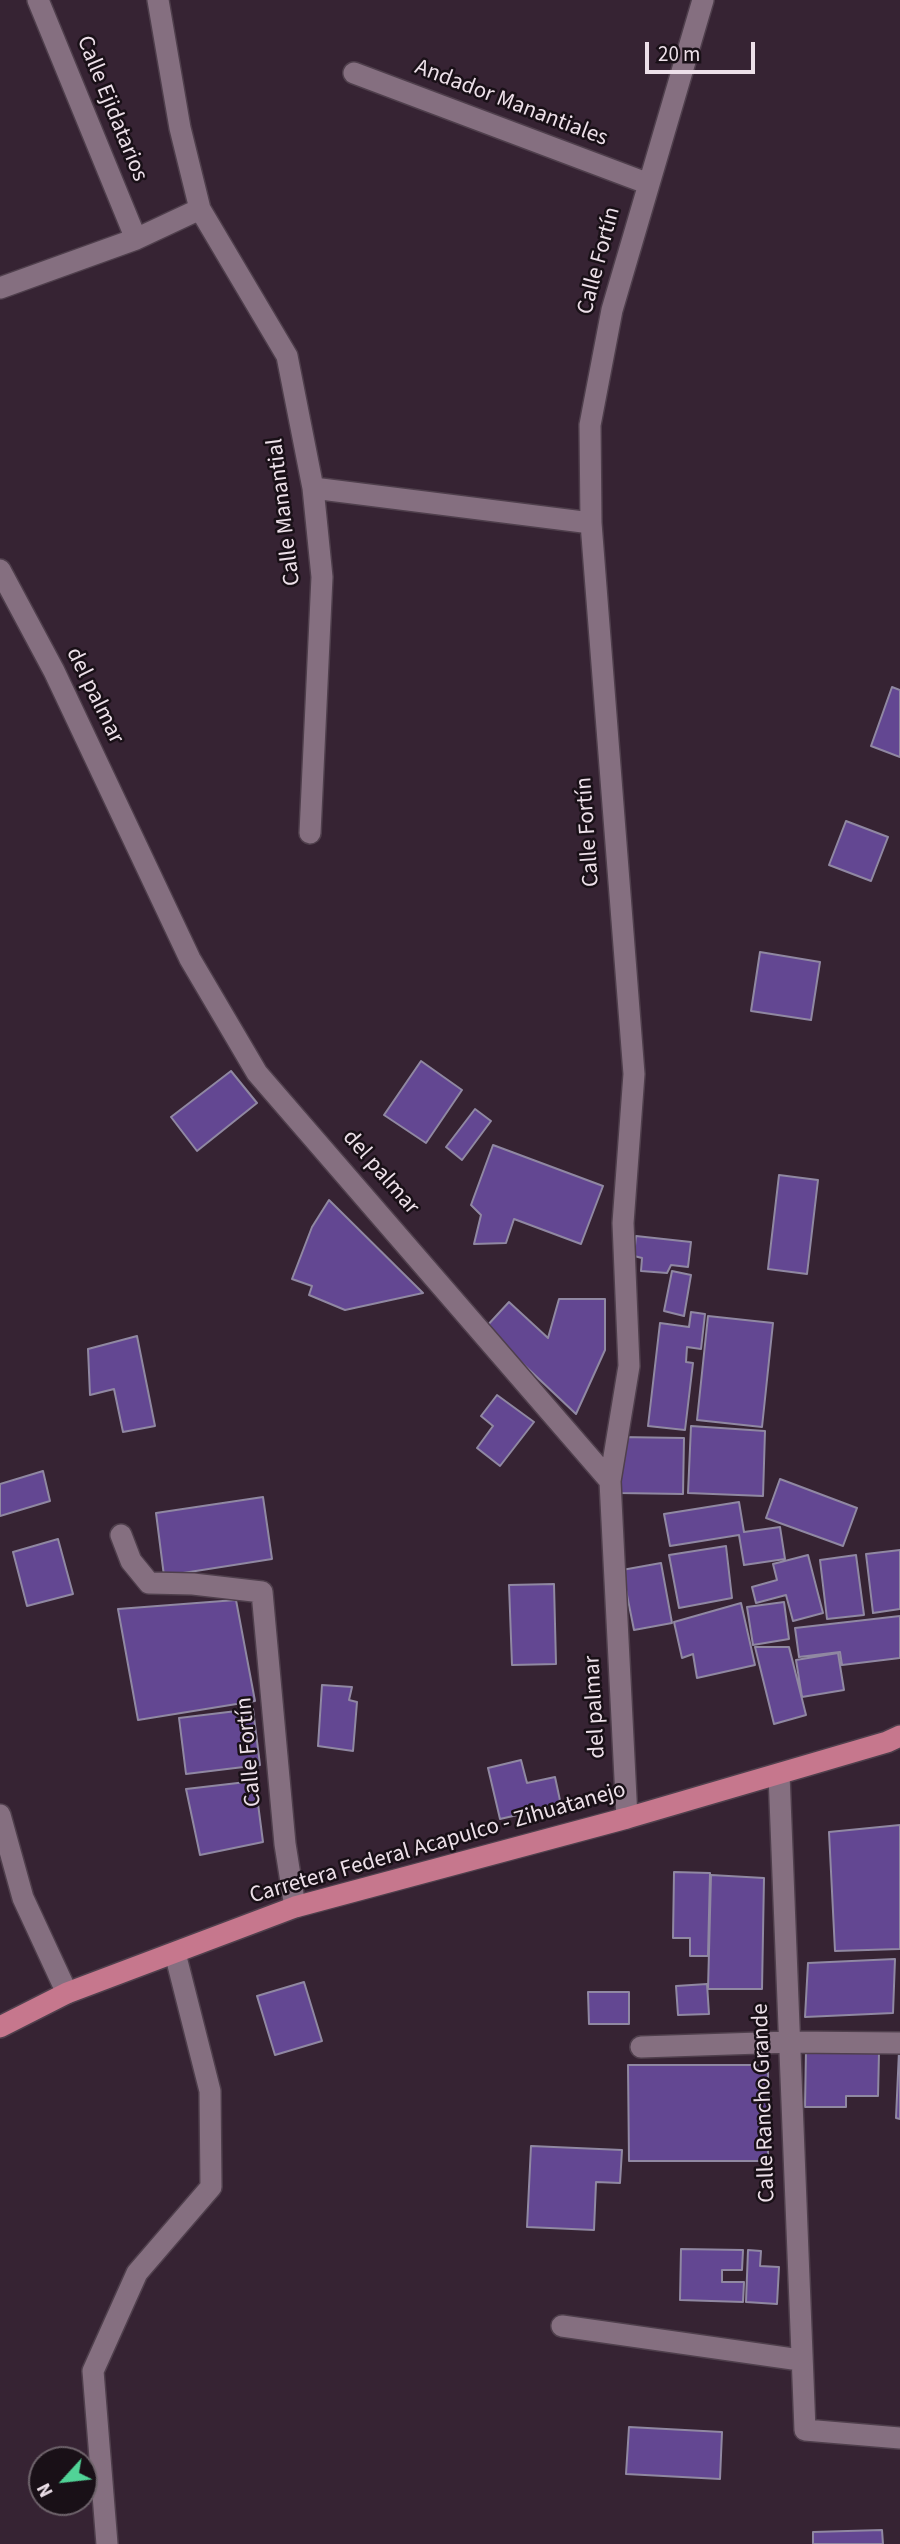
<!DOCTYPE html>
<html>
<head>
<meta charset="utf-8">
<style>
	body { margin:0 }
	#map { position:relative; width:900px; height:2544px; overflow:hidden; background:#362333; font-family:"Source Sans 3",sans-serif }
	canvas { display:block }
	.north { position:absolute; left:28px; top:2446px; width:70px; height:70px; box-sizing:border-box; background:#191017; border:2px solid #6e636b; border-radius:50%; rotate:243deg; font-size:19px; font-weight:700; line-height:28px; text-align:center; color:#ede0e9 }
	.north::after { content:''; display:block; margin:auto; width:24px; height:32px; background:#51d397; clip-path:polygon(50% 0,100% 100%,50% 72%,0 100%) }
	.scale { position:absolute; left:645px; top:42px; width:110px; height:32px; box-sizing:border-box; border:4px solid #ede0e9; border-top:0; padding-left:9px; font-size:21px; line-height:24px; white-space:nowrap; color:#ede0e9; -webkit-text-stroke:5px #191017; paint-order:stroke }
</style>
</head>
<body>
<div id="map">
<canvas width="900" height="2544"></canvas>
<div class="north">N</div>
<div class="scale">20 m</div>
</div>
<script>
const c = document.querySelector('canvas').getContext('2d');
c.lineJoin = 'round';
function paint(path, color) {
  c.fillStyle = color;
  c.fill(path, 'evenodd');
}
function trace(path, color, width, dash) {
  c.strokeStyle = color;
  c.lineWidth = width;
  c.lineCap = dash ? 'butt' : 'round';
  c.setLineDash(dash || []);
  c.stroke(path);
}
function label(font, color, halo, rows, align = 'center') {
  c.font = font + ' "Source Sans 3",sans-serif';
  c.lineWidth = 5;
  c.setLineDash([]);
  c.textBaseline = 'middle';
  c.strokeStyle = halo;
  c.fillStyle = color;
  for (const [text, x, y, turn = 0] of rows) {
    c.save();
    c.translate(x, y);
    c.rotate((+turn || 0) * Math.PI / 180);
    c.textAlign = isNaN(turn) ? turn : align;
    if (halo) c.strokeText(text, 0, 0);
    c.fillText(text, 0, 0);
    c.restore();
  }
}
const building = new Path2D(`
	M892 687 900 690V757L871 746Z
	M846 821 888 837 871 881 829 865Z
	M760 952 820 962 811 1020 751 1011Z
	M421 1061 462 1090 426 1143 384 1115Z
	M231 1071 257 1103 197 1151 171 1117Z
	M475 1109 491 1121 462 1160 446 1147Z
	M493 1145 603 1186 581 1244 514 1219 506 1243 474 1244 481 1215 471 1205Z
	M779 1175 818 1180 807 1274 768 1269Z
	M329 1200 423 1293 345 1310 309 1295 312 1286 292 1279 312 1227Z
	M636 1236 691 1242 688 1267 671 1265 667 1273 641 1271 642 1258 634 1256Z
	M672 1271 691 1275 684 1316 664 1311Z
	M559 1299H605V1350L576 1414 485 1328 509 1302 548 1338Z
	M691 1312 705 1314 701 1349 687 1347 686 1362 693 1363 685 1430 648 1426 660 1323 689 1327Z
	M708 1316 773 1323 762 1427 697 1420Z
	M137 1336 155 1426 123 1432 114 1389 90 1395 88 1349Z
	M497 1395 534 1422 500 1466 477 1448 493 1426 481 1416Z
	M691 1426 765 1431 763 1496 688 1493Z
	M620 1437 684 1438 683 1494 619 1493Z
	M43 1471 50 1501 0 1516V1484Z
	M780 1479 857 1508 843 1546 766 1518Z
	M263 1497 272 1559 164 1576 156 1513Z
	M739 1502 744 1532 780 1527 785 1559 744 1565 739 1535 670 1546 664 1514Z
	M58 1539 73 1594 27 1606 13 1552Z
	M726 1546 732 1598 679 1608 669 1555Z
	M900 1550V1609L873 1613 866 1554Z
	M808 1555 823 1613 793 1621 786 1595 756 1603 752 1587 777 1580 773 1564Z
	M856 1555 864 1615 827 1619 820 1560Z
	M661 1563 672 1623 634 1630 622 1570Z
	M554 1584 556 1664 512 1665 509 1585Z
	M236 1600 255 1701 138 1720 118 1609Z
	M784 1602 789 1639 753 1645 747 1607Z
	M741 1603 755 1665 697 1678 693 1654 682 1658 674 1622Z
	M900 1616V1658L842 1665 840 1652 799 1657 795 1628Z
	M755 1647H789L806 1715 774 1724Z
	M838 1653 844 1690 802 1697 796 1660Z
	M322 1685 352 1687 349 1700 357 1702 353 1751 318 1746Z
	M253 1709 260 1765 186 1774 179 1718Z
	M521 1760 527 1783 555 1777 561 1805 500 1819 488 1768Z
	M255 1781 263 1842 200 1855 186 1789Z
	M900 1825V1949L835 1951 829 1832Z
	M674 1872 710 1873 708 1956H690V1938H673Z
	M711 1875 764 1878 762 1989H708Z
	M895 1959 893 2013 805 2017 808 1963Z
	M304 1982 322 2041 275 2055 257 1996Z
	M707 1984 709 2014 678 2015 676 1986Z
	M588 1992H629V2024H589Z
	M806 2050 879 2052 878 2096H846V2107H805Z
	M899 2051H900V2119L896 2118Z
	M628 2065H768V2161H629Z
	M531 2146 622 2150 620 2183 596 2182 594 2230 527 2227Z
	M681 2249 743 2250 742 2270H722V2282H744L743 2302 680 2300Z
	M748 2250 761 2251 760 2266 779 2267 777 2304 746 2302Z
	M629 2427 722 2432 720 2479 626 2474Z
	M882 2530 883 2544H813V2532Z`);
const minor = new Path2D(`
	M38 0 136 239
	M158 0 180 128 200 209 287 356 313 488 322 577 310 833
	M354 73 649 184
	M0 288 136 239 200 209
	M313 488 591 523
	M0 570 54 671 190 959 257 1073 610 1481
	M121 1535 131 1561 149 1583 193 1584 262 1592 285 1844 295 1907
	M779 1774 805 2430 900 2438
	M0 1815 23 1898 67 1993
	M627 1818 610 1481 629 1366 623 1223 634 1074 591 523 590 425 612 310 703 0
	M641 2047 789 2042 900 2043
	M562 2326 800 2360
	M107 2544 93 2371 137 2273 211 2187 210 2091 175 1953`);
const major = new Path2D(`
	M0 2027 67 1993 295 1907 627 1818 887 1742 900 1736`);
const streetNames = [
	["Andador Manantiales",511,104,21],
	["Calle Ejidatarios",111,109,68],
	["Calle Fortín",600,261,-75],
	["Calle Manantial",285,512,-97],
	["del palmar",94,696,64],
	["Calle Fortín",589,832,-94],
	["del palmar",380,1173,49],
	["del palmar",596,1707,-93],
	["Calle Fortín",250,1752,-95],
	["Carretera Federal Acapulco - Zihuatanejo",438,1844,-16],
	["Calle Rancho Grande",765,2103,-92]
];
paint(building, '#634792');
trace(building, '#9088a2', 2);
trace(minor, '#4f3f4c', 24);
trace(major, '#4f3f4c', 24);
trace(minor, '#856f80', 21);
trace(major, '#c6778d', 21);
label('23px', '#ede0e9', '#191017', streetNames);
</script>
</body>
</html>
